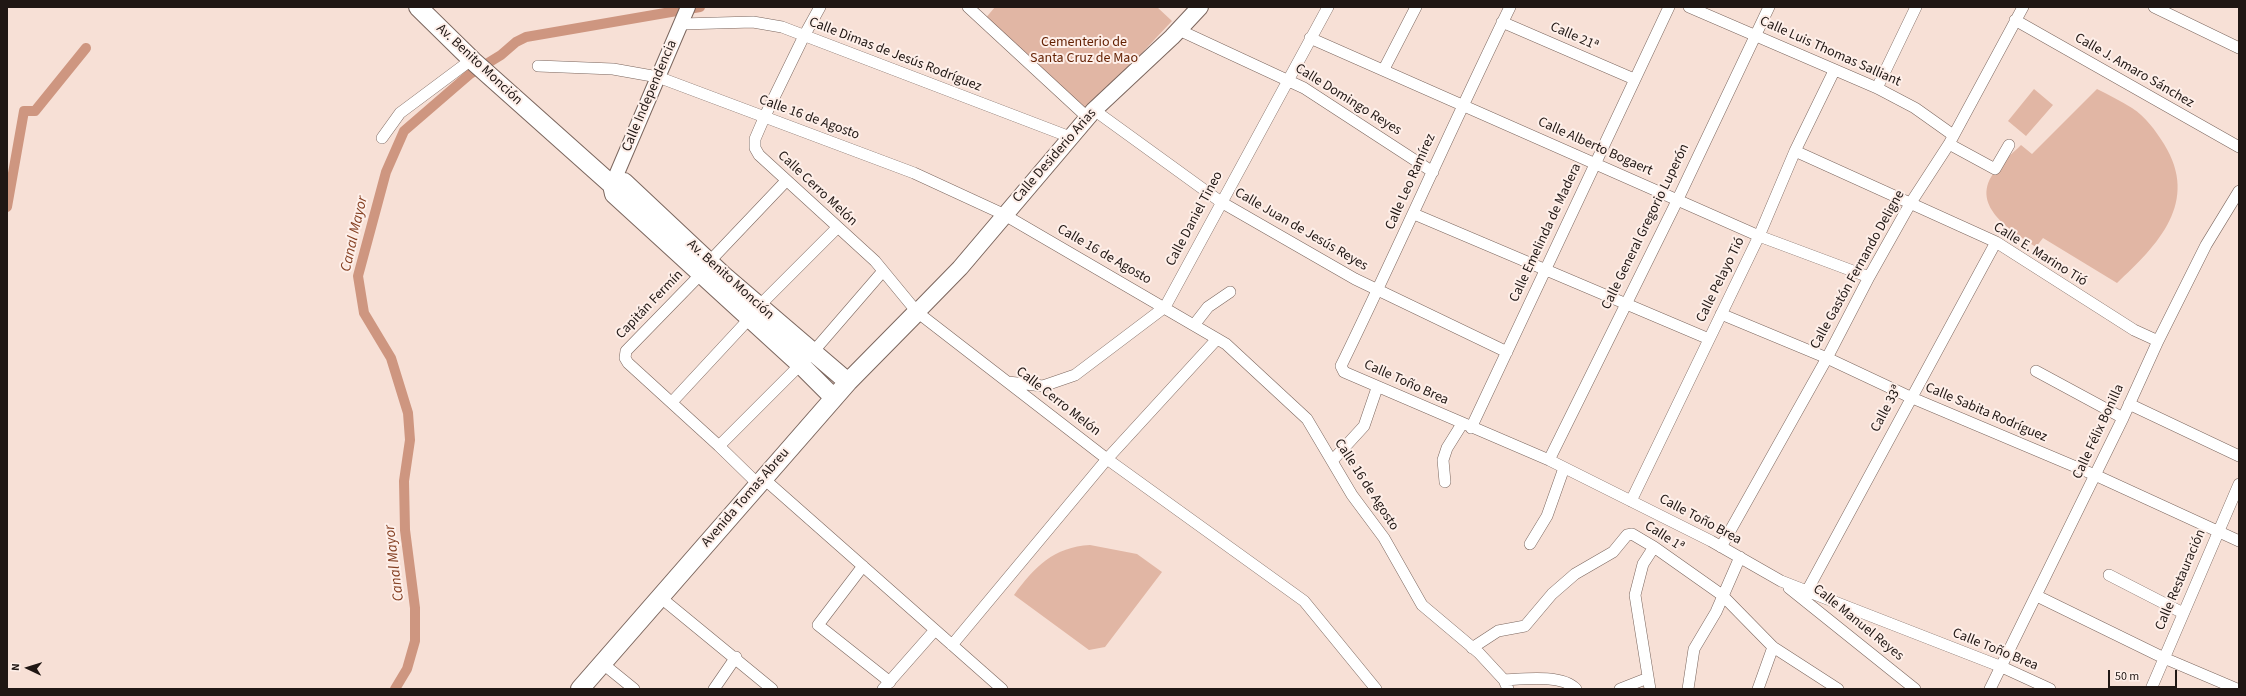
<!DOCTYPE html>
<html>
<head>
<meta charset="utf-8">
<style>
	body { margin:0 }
	#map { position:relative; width:2246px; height:696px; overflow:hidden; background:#f7e0d6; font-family:"Source Sans 3",sans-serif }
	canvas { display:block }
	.frame { position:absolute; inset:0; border:8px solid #201714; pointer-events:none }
	.north { position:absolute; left:8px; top:648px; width:40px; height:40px; -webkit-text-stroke:3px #feefe9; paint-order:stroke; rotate:274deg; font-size:11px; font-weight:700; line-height:16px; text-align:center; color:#201714 }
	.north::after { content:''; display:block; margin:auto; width:14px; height:18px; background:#201714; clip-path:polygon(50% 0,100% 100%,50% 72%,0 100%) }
	.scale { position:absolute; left:2108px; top:670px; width:69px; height:18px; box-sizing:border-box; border:2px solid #201714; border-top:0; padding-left:5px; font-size:12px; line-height:14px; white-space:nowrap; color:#201714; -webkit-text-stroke:3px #feefe9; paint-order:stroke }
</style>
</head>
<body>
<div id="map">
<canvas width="2246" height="696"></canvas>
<div class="frame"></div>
<div class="north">N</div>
<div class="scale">50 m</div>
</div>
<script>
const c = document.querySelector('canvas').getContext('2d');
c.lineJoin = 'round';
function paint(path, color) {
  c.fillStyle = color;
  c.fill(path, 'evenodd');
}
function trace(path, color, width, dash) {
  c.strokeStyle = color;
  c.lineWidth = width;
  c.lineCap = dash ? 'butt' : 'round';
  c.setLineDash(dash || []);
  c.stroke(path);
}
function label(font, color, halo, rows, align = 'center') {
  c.font = font + ' "Source Sans 3",sans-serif';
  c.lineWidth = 4;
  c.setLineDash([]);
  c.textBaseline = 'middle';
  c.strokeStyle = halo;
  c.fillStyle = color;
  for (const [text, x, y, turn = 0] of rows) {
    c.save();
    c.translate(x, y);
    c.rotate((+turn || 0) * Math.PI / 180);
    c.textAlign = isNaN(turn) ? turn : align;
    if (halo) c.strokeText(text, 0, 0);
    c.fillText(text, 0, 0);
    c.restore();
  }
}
const green = new Path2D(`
	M995 7H1157L1172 21 1086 112 984 20Z
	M2034 89 2053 105 2026 136 2008 121Z
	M2097 89C2109 95 2121 101 2132 108 2146 117 2155 130 2164 144 2200 202 2158 245 2117 283L2043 238 2036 247C2013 232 1970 207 1993 174 2000 163 2012 154 2021 145L2032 154Z
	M1090 545 1137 554 1162 572 1105 647 1089 650 1014 595C1034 567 1054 547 1090 545Z`);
const canal = new Path2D(`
	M7 207 24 111H35L86 48
	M395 689 407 669 415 641V608L405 530 404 481 410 440 408 413 391 358 364 313 358 276 386 172 404 131 470 74 501 55 516 42 526 37 700 7`);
const minor = new Path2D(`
	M820 7 804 36 764 118 755 139V148L759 155 875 261 917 312 1107 459 1304 601 1376 689
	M968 7 1087 117
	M1510 7C1452 126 1399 247 1341 366L1344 372 1549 460 1711 541 1781 581 2002 667 2050 689
	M1689 7 1877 88 1915 108 1953 135
	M2154 7 2239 48
	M2015 20 2239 147
	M1502 22 1634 79
	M681 24 753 22 782 27 1070 137
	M1179 30 1304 88 1433 172
	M1310 38 1759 236 1869 277
	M538 66 613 69 658 77 914 173 1003 214 1226 344 1307 419 1352 495 1384 538 1422 605 1479 653 1504 680 1508 689
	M1384 69 1416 7
	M1877 88 1916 7
	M1094 110 1221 202 1355 279 1507 352
	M382 138 400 113 471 60
	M1949 144 1995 169 2009 145
	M1795 151 1996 242 2134 330 2158 341
	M1414 214 1709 339
	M709 262 786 181
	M700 275 626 351 625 358 628 363 719 446 758 484
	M758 307 837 228
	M1721 314 1827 358 1910 397 2095 475 2239 541
	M1194 325 1208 307 1230 292
	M2036 371 2123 418
	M1008 382 1043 386 1075 375 1165 307 1328 7
	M672 402 749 319
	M2129 404 2239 456
	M1471 428 1669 7
	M719 446 813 352 883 271
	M1549 460 1677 201 1769 7
	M1332 461 1364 426 1377 388
	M763 478 1002 689
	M1445 482 1443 460 1447 448 1462 424
	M1631 501 1759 236 1795 151 1834 71
	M1530 544 1547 516 1564 468
	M1721 547 1827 358 1869 277 1910 204 1949 144 2023 7
	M863 566 818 625 890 682
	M2109 575 2183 613
	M1789 588 1915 689
	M1807 591 1996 242
	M2037 596 2164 658 2237 689
	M660 597 772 689
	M952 645 1107 459 1217 339
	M1472 648 1498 631 1525 626 1552 594 1575 574 1613 552 1627 535 1632 534 1654 547 1722 595 1773 647 1838 689
	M602 663 634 689
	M1504 680C1523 679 1562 674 1576 689
	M714 689 736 657
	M883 689 935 630
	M1620 689 1648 678
	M1650 689 1635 595 1643 564 1654 547
	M1688 689 1694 649 1716 612 1740 557
	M1758 689 1773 647
	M1990 689 2123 418 2158 341 2206 245 2239 191
	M2151 689 2239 484`);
const tertiary = new Path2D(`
	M612 185 688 7`);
const secondary = new Path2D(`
	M917 312 960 268 1094 110 1172 37 1200 7`);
const primary = new Path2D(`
	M418 7 473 61 612 185 614 194 801 365 834 398
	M612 185 624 182 723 275 848 382
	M580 689 848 382 917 312`);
const streetNames = [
	["Calle 21ª",1574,37,24],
	["Calle Luis Thomas Salliant",1830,52,24],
	["Calle Dimas de Jesús Rodríguez",895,55,21],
	["Av. Benito Monción",479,65,43],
	["Calle J. Amaro Sánchez",2134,71,30],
	["Calle Independencia",650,96,-67],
	["Calle Domingo Reyes",1348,100,32],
	["Calle 16 de Agosto",809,118,20],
	["Calle Alberto Bogaert",1595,147,24],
	["Calle Desiderio Arias",1055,156,-49],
	["Calle Leo Ramírez",1411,182,-66],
	["Calle Cerro Melón",817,189,43],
	["Calle Daniel Tineo",1195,219,-62],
	["Calle General Gregorio Luperón",1646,227,-64],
	["Calle Juan de Jesús Reyes",1301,230,30],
	["Calle Emelinda de Madera",1546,233,-65],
	["Calle 16 de Agosto",1104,255,30],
	["Calle E. Marino Tió",2040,255,32],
	["Calle Gastón Fernando Deligne",1858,270,-61],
	["Av. Benito Monción",730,280,42],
	["Calle Pelayo Tió",1721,280,-64],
	["Capitán Fermín",650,305,-46],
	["Calle Toño Brea",1406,383,24],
	["Calle Cerro Melón",1058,402,38],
	["Calle 33ª",1887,409,-62],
	["Calle Sabita Rodríguez",1986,413,23],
	["Calle Félix Bonilla",2099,432,-65],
	["Calle 16 de Agosto",1366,485,57],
	["Avenida Tomas Abreu",746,498,-49],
	["Calle Toño Brea",1700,520,28],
	["Calle 1ª",1664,537,33],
	["Calle Restauración",2181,580,-67],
	["Calle Manuel Reyes",1858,623,39],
	["Calle Toño Brea",1995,650,22]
];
const parkNames = [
	["Cementerio de",1084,43],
	["Santa Cruz de Mao",1084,59]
];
const waterNames = [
	["Canal Mayor",355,234,-77],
	["Canal Mayor",395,563,-97]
];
paint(green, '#e1b6a4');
trace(canal, '#ce9680', 10);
trace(minor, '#7b665e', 12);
trace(tertiary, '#7b665e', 16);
trace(secondary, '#7b665e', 18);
trace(primary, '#7b665e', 20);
trace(minor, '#fff', 11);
trace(tertiary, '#fff', 14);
trace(secondary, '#fff', 16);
trace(primary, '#fff', 18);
label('14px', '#201714', '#feefe9', streetNames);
label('14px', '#621f00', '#feefe9', parkNames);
label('italic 15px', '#833e20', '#feefe9', waterNames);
</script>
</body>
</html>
